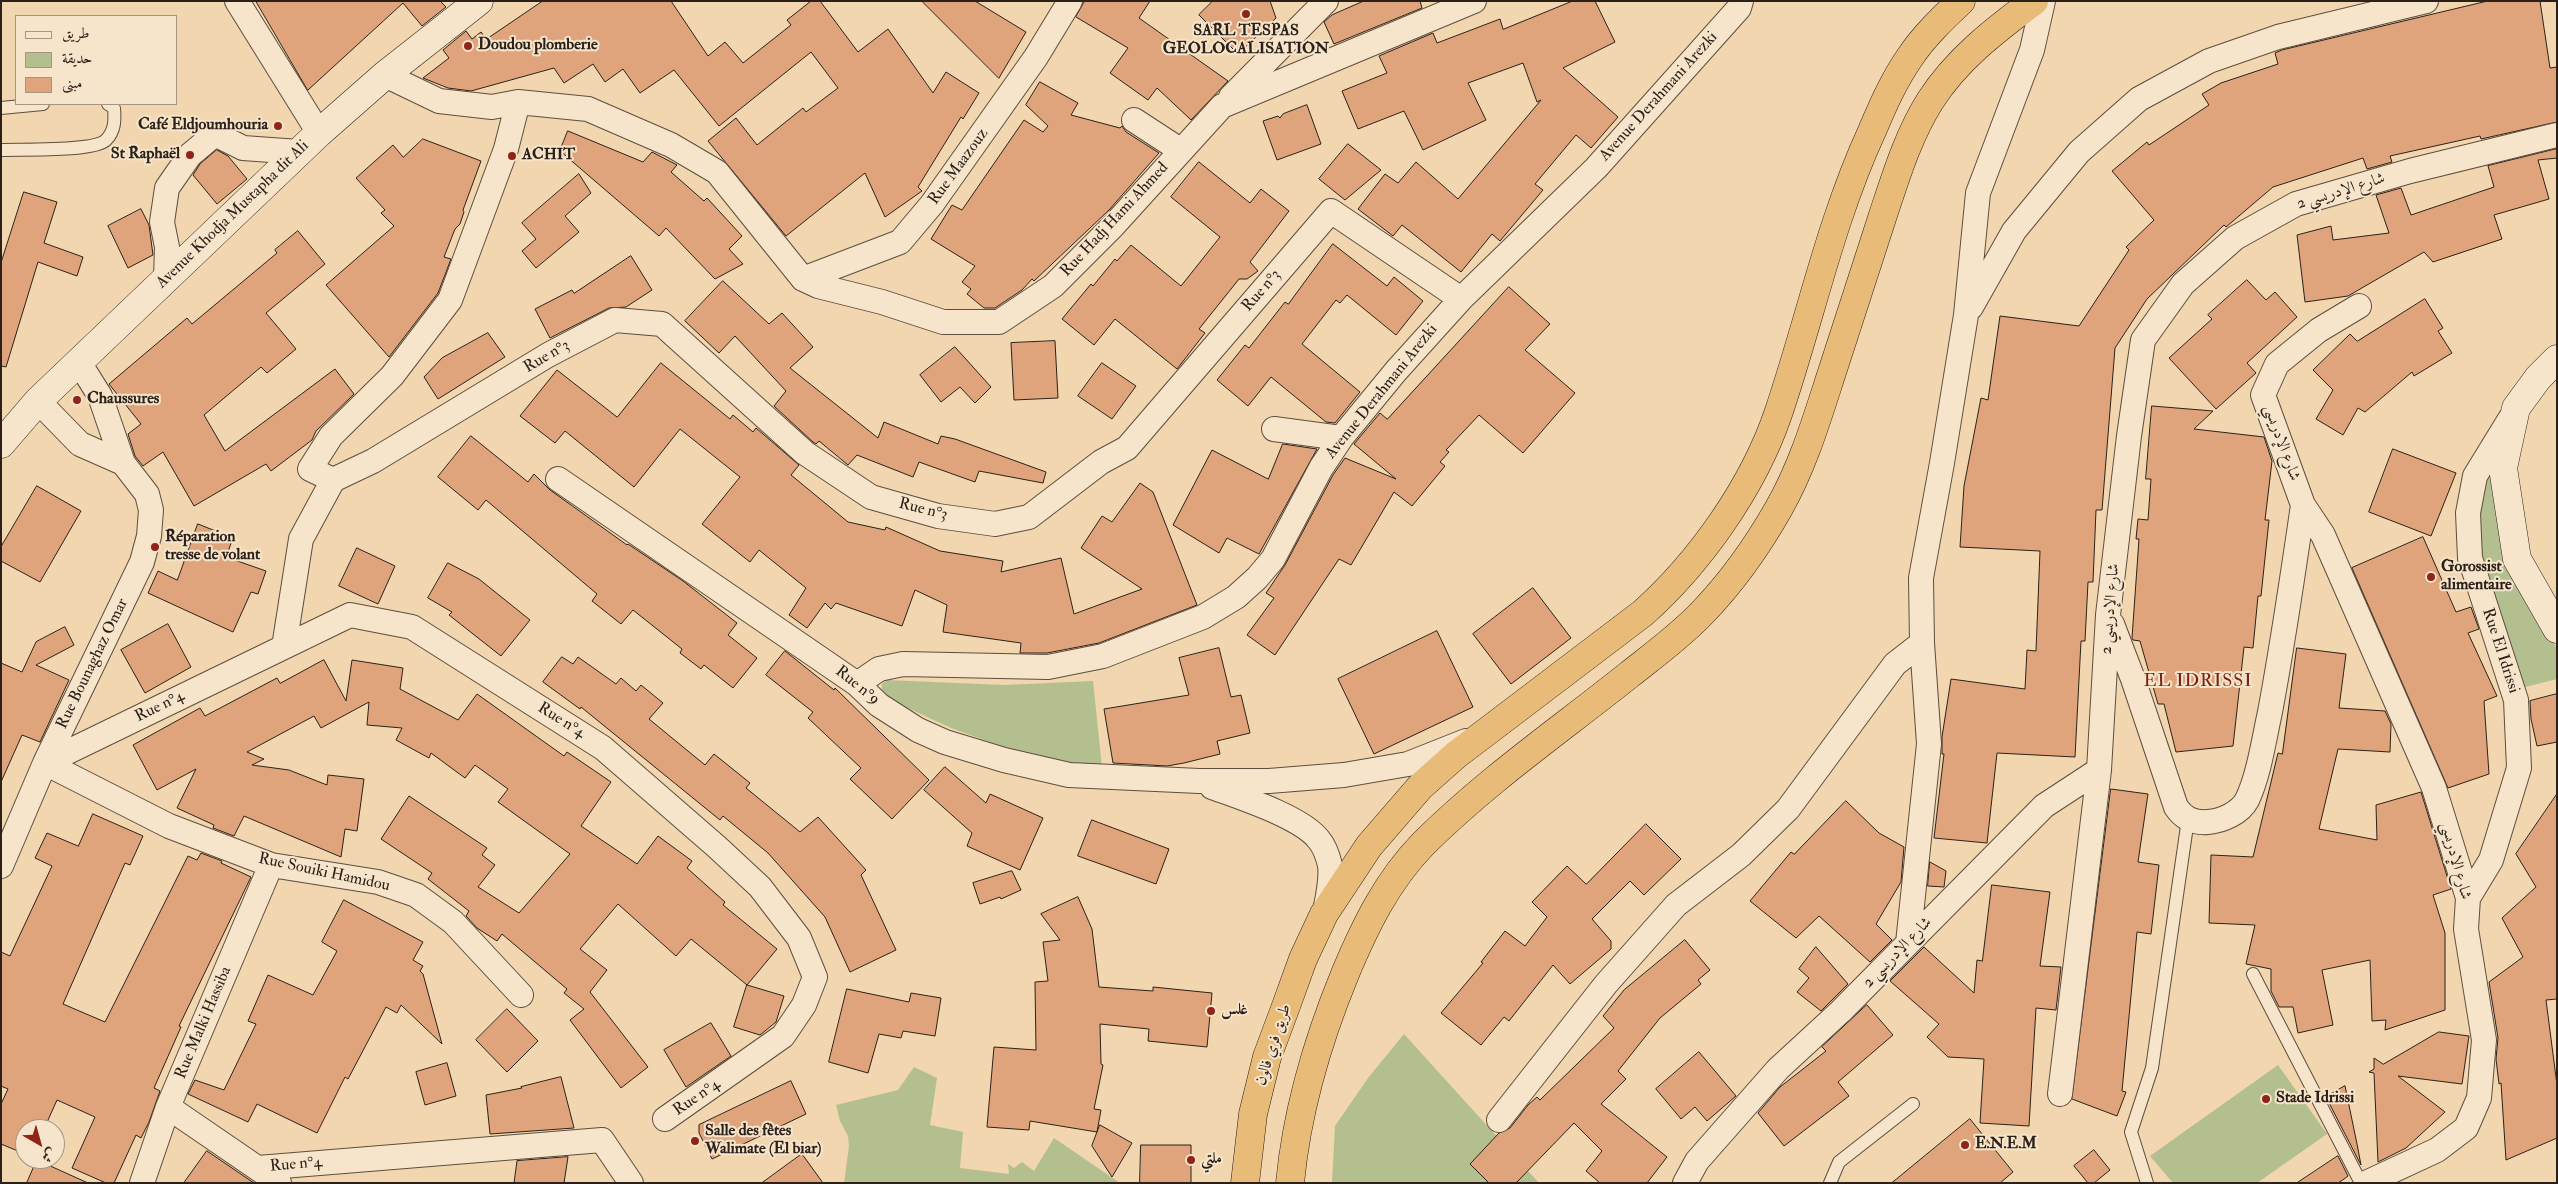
<!DOCTYPE html>
<html>
<head>
<meta charset="utf-8">
<style>
	body { margin:0 }
	#map { position:relative; width:2558px; height:1184px; overflow:hidden; background:#f1d6af; font-family:"IM FELL Double Pica",Amiri,serif }
	canvas { display:block }
	.frame { position:absolute; inset:0; border:2px solid #2c2119; pointer-events:none }
	.legend { position:absolute; left:15px; top:15px; width:162px; height:90px; box-sizing:border-box; background:#f6e4cb; border:1px solid #a59684; margin:0; padding:6px 9px; list-style:none; font-size:15px; color:#2c2119 }
	.legend li { display:flex; align-items:center; gap:10px; height:25px }
	.legend b { width:25px; border:1px solid #a59684 }
	.north { position:absolute; left:15px; top:1119px; width:50px; height:50px; box-sizing:border-box; background:#f6e4cb; border:1px solid #a59684; border-radius:50%; rotate:142deg; font-size:14px; font-weight:700; line-height:20px; text-align:center; color:#2c2119 }
	.north::after { content:''; display:block; margin:auto; width:18px; height:22px; background:#8f2418; clip-path:polygon(50% 0,100% 100%,50% 72%,0 100%) }
</style>
</head>
<body>
<div id="map">
<canvas width="2558" height="1184"></canvas>
<div class="frame"></div>
<ul class="legend">
<li><b style="height:6px;background:#f6e4cb"></b>طريق</li>
<li><b style="height:14px;background:#b4bf8f"></b>حديقة</li>
<li><b style="height:14px;background:#e0a47c"></b>مبنى</li>
</ul>
<div class="north">ش</div>
</div>
<script>
const c = document.querySelector('canvas').getContext('2d');
c.lineJoin = 'round';
function paint(path, color) {
  c.fillStyle = color;
  c.fill(path, 'evenodd');
}
function trace(path, color, width, dash) {
  c.strokeStyle = color;
  c.lineWidth = width;
  c.lineCap = dash ? 'butt' : 'round';
  c.setLineDash(dash || []);
  c.stroke(path);
}
function label(font, color, halo, rows, align = 'center') {
  c.font = font + ' "IM FELL Double Pica",Amiri,serif';
  c.lineWidth = 4;
  c.setLineDash([]);
  c.textBaseline = 'middle';
  c.strokeStyle = halo;
  c.fillStyle = color;
  for (const [text, x, y, turn = 0] of rows) {
    c.save();
    c.translate(x, y);
    c.rotate((+turn || 0) * Math.PI / 180);
    c.textAlign = isNaN(turn) ? turn : align;
    if (halo) c.strokeText(text, 0, 0);
    c.fillText(text, 0, 0);
    c.restore();
  }
}
const green = new Path2D(`
	M2483 467 2490 471 2512 567 2557 649V679L2513 690 2474 569Z
	M886 680 1004 685 1093 681 1103 777 1025 755 951 728 882 696V684Z
	M1404 1034 1539 1183H1332L1335 1126 1368 1078Z
	M2278 1065 2327 1134 2257 1183H2173L2150 1156Z
	M914 1067 937 1078 930 1125 963 1132 960 1168 1009 1174 1008 1164 1014 1168 1022 1162 1034 1171 1054 1138 1120 1183H844L849 1146 848 1136 840 1121 836 1105 898 1090Z`);
const building = new Path2D(`
	M256 1H440L446 7 422 26 403 3 308 90Z
	M543 1H671L708 56 725 42 743 63 791 25 787 20 811 1H820L858 52 888 29 933 93 946 72 979 93 963 119 961 117 918 187 922 191 885 217 865 173 786 236 708 141 736 118 757 145 803 108 806 112 838 88 811 52 719 126 674 70 640 93 623 69 605 82 593 64 564 83 554 68 471 91 448 88 423 78 449 58 443 50 466 31 472 39 481 32 486 39Z
	M922 1H975L1026 32 999 78Z
	M1085 1H1150L1139 18 1228 81 1191 120 1157 88 1148 100 1110 73 1128 48 1076 17Z
	M1213 1H1270L1276 18 1238 54 1199 15Z
	M1364 1H1420L1422 8 1334 44 1324 22 1332 15Z
	M1573 1H1595L1615 42 1563 68 1618 117 1591 148 1576 135 1535 184 1543 190 1500 241 1492 234 1461 272 1402 225 1393 236 1358 209 1385 174 1398 183 1416 162 1458 199 1541 100 1537 102 1523 63 1468 83 1486 120 1423 150 1404 111 1358 129 1342 91 1387 73 1379 56 1433 33 1437 43 1500 19 1503 29Z
	M2488 1H2540L2550 68 2557 67V122L2481 139 2480 136 2390 156 2392 162 2367 169 2363 158 2273 187 2226 227 2224 225 2147 299 2115 348 2102 510H2096L2093 582H2088L2085 641H2081L2075 757 1997 753 1987 843 1934 838 1944 754H1942V737L1951 679 2025 689 2027 650 2036 651 2040 551 1960 547 1964 486 1981 398 1988 400 2000 316 2079 326 2129 250 2126 247 2154 220 2112 171 2147 142 2149 145 2209 105 2202 94 2221 83 2278 64 2275 53 2282 50Z
	M1040 82 1078 103 1071 115 1120 128 1122 126 1126 132 1159 153 1109 210 1034 281 1032 279 1022 290 995 308H984L967 294 971 289 962 282 975 266 931 239 952 205 962 210 1024 120 1043 132 1048 126 1026 105Z
	M1307 105 1321 144 1277 160 1263 121 1278 116 1280 118 1283 114Z
	M568 131 643 162 652 152 677 165 671 172 704 201 707 198 742 236 729 249 743 264 715 279 666 228 659 236 560 151Z
	M423 139 481 161 463 210 464 212 460 224 455 229 444 257 451 259 438 293 389 357 326 285 394 226 381 213 385 210 356 178 393 145 403 157Z
	M1348 144 1381 170 1345 200 1319 179Z
	M2557 149V158L2538 160 2549 199 2494 215 2502 239 2433 262 2424 252 2348 296 2305 302 2297 235 2331 226 2333 240 2389 233 2376 195 2401 188 2411 215 2494 187 2488 166Z
	M217 150 228 156 247 179 217 204 193 175 200 164Z
	M1199 162 1250 203 1261 189 1289 211 1250 262 1258 271 1247 279H1239L1199 329 1205 333 1177 369 1115 319 1094 345 1062 319 1091 284 1093 286 1115 259 1117 261 1131 245 1181 286 1220 237 1171 197Z
	M579 174 591 193 565 216 579 232 536 268 522 251 536 239 522 223Z
	M24 192 57 202 44 243 83 257 77 276 38 262 6 367 1 366V263Z
	M141 209 149 225 153 255 128 268 108 226Z
	M298 231 325 264 266 313 296 349 267 373 261 367 204 415 225 451 335 369 354 394 316 431 312 440 271 471 266 464 194 506 163 452 143 466 135 456 128 434 141 424 109 384 187 318 192 324 277 253 275 250Z
	M1333 244 1387 286 1394 277 1423 301 1396 335 1347 295 1340 303 1336 300 1302 344 1360 392 1335 423 1326 422 1271 377 1248 406 1217 380 1245 345 1249 348 1285 302 1288 304Z
	M631 256 652 290 626 307 609 308 550 338 535 309 572 290 574 293Z
	M2247 280 2266 300 2275 292 2297 317 2247 363 2256 373 2216 409 2169 358 2212 319 2208 315Z
	M723 281 769 324 782 313 813 347 790 368 878 438 884 422 938 444 941 436 955 439 1046 472 1043 483 979 471 975 482 919 462 913 477 857 455 848 465 819 441 816 444 813 442 774 406 786 391 735 336 719 353 685 321Z
	M1509 287 1550 324 1525 350 1575 393 1523 453 1479 415 1446 450 1449 452 1440 462 1445 466 1412 506 1394 492 1351 565 1339 559 1275 655 1247 635 1274 598 1266 593 1285 565 1333 475 1345 458 1396 479 1354 444 1380 413 1387 419Z
	M2425 299 2443 328 2438 331 2452 353 2414 376 2412 372 2365 412 2358 408 2343 435 2316 419 2333 390 2313 370 2350 334 2357 341Z
	M488 333 505 357 438 399 424 377 442 358Z
	M1055 341 1058 398 1014 400 1011 343Z
	M955 347 991 387 975 403 960 387 941 402 920 375Z
	M661 363 730 419 733 415 753 432 756 428 799 465 791 475 848 522 885 530 886 527 940 551 1003 561 1001 572 1061 558 1074 614 1142 589 1081 548 1102 516 1112 522 1140 483 1153 492 1197 605 1099 643 1047 653H1020L1021 643 943 632 947 605 915 590 902 626 836 603 831 609 825 603 807 628 789 615 806 588 759 550 750 562 702 524 740 477 680 429 634 487 565 431 555 443 520 416 557 370 617 417Z
	M1102 363 1136 386 1112 419 1078 396Z
	M2152 406 2213 411 2194 429 2264 437 2272 461 2265 520H2269L2261 596H2258L2253 648 2244 647 2233 746 2176 752 2164 704H2158L2140 641 2133 640 2132 638 2139 539H2136L2138 519 2148 520 2151 479H2146Z
	M471 436 528 482 534 474 550 490 627 545 628 544 683 581 737 623 728 635 757 658 733 688 704 665 701 669 680 653 682 649 633 610 621 624 592 601 597 594 486 500 478 510 438 477Z
	M1283 444 1317 449 1259 554 1227 538 1219 553 1173 525 1212 450 1268 479Z
	M2393 449 2456 473 2431 536 2369 512Z
	M37 486 81 511 40 582 1 561V547Z
	M198 524 233 538 226 557 266 571 258 594 251 592 233 632 148 593 158 571 177 580Z
	M2423 537 2456 612 2471 607 2479 629 2468 633 2497 696 2484 701 2489 774 2448 788 2352 568Z
	M357 548 395 566 378 604 339 586Z
	M448 563 479 579 530 620 501 656 449 615 452 612 428 598Z
	M1533 588 1571 638 1511 684 1473 634Z
	M168 624 191 667 145 693 121 650Z
	M65 627 74 645 36 665 69 680 40 742 22 735 1 782V663L22 672 36 642Z
	M1437 631 1473 707 1374 754 1338 679Z
	M1219 648 1231 697 1241 695 1250 733 1217 741 1220 754 1184 763 1167 766 1113 763 1104 709 1189 695 1179 658Z
	M2297 648 2346 654 2339 708 2385 711 2391 724 2390 752 2338 749 2319 829 2377 840 2376 805 2421 792 2451 889 2433 895 2445 933V1010L2385 1030 2386 1020 2372 1021 2370 960 2322 970 2333 1025 2298 1033 2293 1007H2279L2271 991V969L2246 964 2255 925 2209 923 2211 855 2253 857 2278 753 2282 754Z
	M785 651 834 690 835 688 929 780 892 819 850 779 861 768 808 718 813 712 766 675Z
	M562 657 573 664 578 657 616 684 621 678 636 691 641 685 663 703 649 719 705 765 714 754 750 783 746 788 800 832 818 817 866 870 861 875 896 950 850 972 825 917 768 853 723 816 720 820 581 707 580 709 543 682Z
	M324 660 346 701 352 660 403 668 400 689 458 720 477 694 564 756 567 752 611 782 581 826 637 864 658 836 692 861 687 868 725 902 723 905 777 949 747 985 691 939 676 956 618 904 580 949 607 970 590 992 648 1067 621 1088 570 1020 584 1009 564 993 567 989 502 934 497 941 477 928 466 916 469 911 428 879 432 873 381 839 409 796 487 848 482 855 495 865 478 887 519 913 570 854 498 802 508 789 475 765 465 778 431 753 429 758 396 740 402 728 367 725 369 702 321 728 314 716 247 752 264 759 252 765 289 770 327 785 328 775 364 779 357 831 345 829 341 857 244 816 234 836 213 828 214 825 177 808 196 769 157 790 133 745 200 708 205 716 277 678 280 683Z
	M2557 694V742L2537 746 2531 719 2530 701Z
	M945 767 986 803 990 794 1043 818 1020 870 967 846 972 833 924 790Z
	M2111 789 2148 794 2138 862 2159 865 2151 934 2137 932 2122 1091 2126 1092 2117 1116 2072 1099Z
	M2557 794V999L2546 1000 2557 1085V1138L2506 1160 2501 1083 2499 1084 2496 1059 2498 1038 2489 982 2523 957 2502 918 2536 887 2516 854Z
	M1846 801 1879 833 1904 847 1901 882 1876 924 1892 940 1870 962 1819 916 1796 938 1750 901 1791 852 1794 854Z
	M93 814 143 836 130 865 125 863 63 1004 105 1022 188 856 197 860 201 853 222 861 221 863 251 877 179 1026 181 1027 154 1088 160 1091 149 1122 141 1138 136 1135 114 1183H106L72 1168 95 1117 57 1100 44 1129H25V1154L1 1144V1104L8 1089 1 1086V952L10 956 52 866 35 858 47 833 78 846Z
	M1092 820 1169 849 1156 884 1078 856Z
	M1646 824 1681 859 1644 895 1630 881 1592 919 1611 941V949L1570 984 1553 965 1509 1021 1504 1017 1481 1045 1441 1013 1483 963 1481 962 1505 931 1525 946 1547 917 1532 902 1567 866 1586 884Z
	M1930 862 1946 871 1944 887 1928 886Z
	M1012 871 1021 890 1001 899 1000 897 980 904 973 883Z
	M1992 885 2050 892 2040 966 2061 967 2056 1010 2036 1008 2029 1126 1980 1123 1984 1059 1948 1057 1927 1037 1939 1024 1890 981 1924 947 1974 993 1977 960 1982 961Z
	M1078 897 1092 929 1099 987 1153 991V987L1212 993 1207 1047 1148 1041 1149 1029 1100 1024 1101 1064 1103 1065 1094 1109 1101 1110 1097 1132 1030 1121 1029 1130 987 1127 994 1047 1036 1050 1035 982 1048 981 1043 942 1060 940 1041 914Z
	M344 900 423 942 413 960 423 966 420 971 423 974 442 1044 401 1005 397 1013 386 1007 348 1079 345 1077 317 1133 257 1104 248 1122 188 1094 195 1080 224 1090 256 1024 248 1021 268 975 313 995 337 951 322 942Z
	M1685 940 1710 970 1698 980 1701 984 1660 1018 1618 1071 1626 1079 1601 1104 1667 1157 1647 1183H1600L1586 1171 1602 1151 1574 1123 1516 1183H1489L1470 1164 1499 1133 1510 1128 1528 1105 1537 1097 1540 1100 1614 1028 1603 1016 1624 990Z
	M1816 947 1848 984 1821 1011 1797 992 1809 978 1799 969Z
	M747 985 784 996 776 1022 760 1035 734 1027Z
	M847 989 909 1002 911 993 941 998 935 1036 903 1031 901 1038 879 1034 868 1073 829 1062Z
	M1867 1005 1893 1035 1838 1082 1849 1096 1784 1146 1758 1113 1780 1087 1826 1051 1822 1047Z
	M507 1009 538 1041 507 1072 476 1040Z
	M711 1023 731 1056 686 1087 664 1050Z
	M2439 1032 2469 1036 2462 1084 2398 1076 2445 1112 2406 1148 2378 1162 2374 1073 2369 1072 2374 1069V1058L2383 1064Z
	M1699 1052 1736 1096 1707 1121 1695 1107 1681 1119 1656 1089Z
	M447 1063 456 1096 425 1105 416 1072Z
	M561 1077 574 1128 490 1134 486 1095 522 1088 521 1087Z
	M791 1081 806 1114 712 1159 699 1133V1125Z
	M2345 1086 2357 1144 2361 1165 2326 1097Z
	M1970 1119 2013 1172 2000 1183H1892Z
	M1100 1125 1132 1143 1112 1177 1092 1146Z
	M1141 1145H1191V1183H1140Z
	M2094 1150 2110 1170 2094 1183H2088L2074 1166Z
	M207 1151 254 1183H184Z
	M802 1154 823 1183H762Z
	M2338 1156 2348 1176 2344 1179 2338 1183H2297Z
	M568 1157 564 1183H514L517 1161Z
	M37 1160 88 1183H27Z`);
const service = new Path2D(`
	M1 108 43 104
	M1 150C21 149 94 152 106 140 115 131 115 120 114 108L108 104
	M2253 974 2361 1183
	M1830 1183 1839 1162 1913 1104
	M2147 1183 2131 1132 2152 1068 2188 819`);
const minor = new Path2D(`
	M237 1 319 133
	M385 75 439 101 492 107 518 102 588 109 671 145 717 172 803 279 818 286 882 302 943 322H999L1053 286 1113 226 1222 106 1474 1
	M1231 97 1326 1
	M1134 120 1180 150
	M166 278 167 247 162 222 167 188 190 155 215 134 243 148 299 152
	M803 279 900 242 932 204 1036 57 1070 1
	M2359 306 2319 330 2277 364 2263 395 2303 505 2323 535 2434 788 2468 898 2466 929 2484 1040 2479 1098 2466 1128 2437 1150 2366 1183
	M1971 307 2014 231 2079 152 2139 99 2209 61 2278 37 2426 1
	M38 401 80 444 123 463
	M1274 429 1341 438
	M558 479 857 684 879 705 918 730 945 742 1004 760 1069 775 1199 781H1269L1344 775 1408 764 1466 741
	M333 480 373 461 548 355 615 320 662 324 805 453 871 497 938 516 995 524 1029 517 1101 462 1127 448 1331 211 1461 299
	M333 480 310 469 331 436 392 376 450 300 506 149 518 102
	M2112 624 2133 679 2176 807C2184 819 2194 823 2208 822 2222 821 2240 813 2247 800 2259 775 2264 739 2270 712 2283 643 2293 574 2303 505
	M284 647 301 539 333 480
	M857 684 879 669 903 664 1048 667 1103 656 1203 617 1236 597 1257 578 1273 559 1321 468 1341 438 1396 371 1461 299 1596 168 1739 8 1741 1
	M45 763 350 615 412 627 603 748 717 847 760 887 799 938 815 977 804 1005 783 1036 665 1119
	M45 763 169 826 271 865 378 882 416 895 453 922 521 995
	M1212 787C1239 797 1302 817 1319 840 1324 846 1328 857 1330 865 1332 880 1328 896 1325 911
	M1 866 45 763 142 562 149 536 151 510 147 494 123 463 100 396 80 364
	M2468 898 2491 860 2519 768 2516 700 2470 558 2468 513 2475 476 2510 419
	M1908 943 1929 744 1922 643
	M2060 1094 2099 770
	M168 1107 279 1183
	M1499 1120 1606 984 1676 905 1741 855 1788 809 1895 664 1922 643 1921 578 1942 463 1966 315 1978 193 2032 50 2043 1
	M258 1168 602 1140 631 1183
	M142 1183 168 1107 271 865
	M1685 1183 1697 1161 1778 1069 1841 1011 2044 806 2099 770 2108 615 2129 436 2143 340 2183 284 2235 238 2296 204 2410 171 2557 135`);
const secondary = new Path2D(`
	M2557 359 2538 378 2516 408 2503 468 2517 559 2557 629
	M1 444 38 401 319 133 385 75 479 1`);
const trunk = new Path2D(`
	M1245 1183 1253 1114 1267 1057 1286 1006 1303 959 1324 914 1369 846 1420 787 1456 755 1643 613C1700 562 1753 487 1778 414 1810 320 1830 222 1872 131 1883 105 1894 80 1910 57 1924 36 1943 18 1961 1
	M1290 1183C1297 1109 1317 1042 1345 974 1365 926 1387 881 1423 844 1486 781 1560 730 1630 674 1654 655 1680 636 1702 613 1731 583 1758 545 1779 508 1804 464 1818 415 1834 366 1850 316 1867 265 1883 215 1896 176 1908 136 1930 101 1956 60 1995 30 2034 1`);
const markers = [
	[1246,14,5,"#8f2418"],
	[468,46,5,"#8f2418"],
	[278,126,5,"#8f2418"],
	[190,155,5,"#8f2418"],
	[512,156,5,"#8f2418"],
	[77,400,5,"#8f2418"],
	[155,547,5,"#8f2418"],
	[2431,577,5,"#8f2418"],
	[1211,1011,5,"#8f2418"],
	[2266,1099,5,"#8f2418"],
	[695,1141,5,"#8f2418"],
	[1965,1145,5,"#8f2418"],
	[1191,1160,5,"#8f2418"]
];
const poiNames = [
	["SARL TESPAS",1246,32,"center"],
	["GEOLOCALISATION",1246,50,"center"],
	["Doudou plomberie",478,46],
	["Café Eldjoumhouria",268,126,"right"],
	["St Raphaël",180,155,"right"],
	["ACHIT",522,156],
	["Chaussures",87,400],
	["Réparation",165,538],
	["tresse de volant",165,556],
	["Gorossist",2441,568],
	["alimentaire",2441,586],
	["غلس",1221,1011],
	["Stade Idrissi",2276,1099],
	["Salle des fêtes",705,1132],
	["Walimate (El biar)",705,1150],
	["E.N.E.M",1975,1145],
	["ملتي",1201,1160]
];
const streetNames = [
	["Avenue Derahmani Arezki",1659,97,-48],
	["Rue Maazouz",959,167,-54],
	["شارع الإدريسي 2",2341,192,-17],
	["Avenue Khodja Mustapha dit Ali",233,215,-44],
	["Rue Hadj Hami Ahmed",1115,220,-47],
	["Rue n°3",1262,291,-49],
	["Rue n°3",547,357,-30],
	["Avenue Derahmani Arezki",1382,392,-51],
	["شارع الإدريسي",2281,443,70],
	["Rue n°3",923,510,14],
	["شارع الإدريسي 2",2111,609,-85],
	["Rue El Idrissi",2500,651,72],
	["Rue Bounaghaz Omar",93,664,-64],
	["Rue n°9",857,686,39],
	["Rue n°4",160,707,-26],
	["Rue n°4",561,721,32],
	["شارع الإدريسي",2455,861,75],
	["Rue Souiki Hamidou",324,873,12],
	["شارع الإدريسي 2",1898,953,-46],
	["Rue Malki Hassiba",204,1023,-67],
	["طريق فري فالون",1274,1045,-72],
	["Rue n°4",697,1098,-34],
	["Rue n°4",296,1165,-5]
];
const neighbourhoodNames = [
	["EL IDRISSI",2198,682]
];
paint(green, '#b4bf8f');
paint(building, '#e0a47c');
trace(building, '#2c2119', 1);
trace(service, '#5d4e3e', 14);
trace(minor, '#5d4e3e', 26);
trace(secondary, '#2c2119', 29);
trace(trunk, '#2c2119', 29);
trace(service, '#f6e4cb', 12);
trace(minor, '#f6e4cb', 24);
trace(secondary, '#f6e4cb', 28);
trace(trunk, '#e8bb78', 28);
for (const [x, y, r, color] of markers) {
  const dot = new Path2D();
  dot.arc(x, y, r, 0, 2 * Math.PI);
  c.fillStyle = color;
  c.fill(dot);
  trace(dot, '#f6e4cb', 2);
}
label('bold 16px', '#2c2119', '#f6e4cb', poiNames, 'left');
label('16px', '#2c2119', '#f6e4cb', streetNames);
c.letterSpacing = '1px';
label('18px', '#7a1f14', '#f6e4cb', neighbourhoodNames);
c.letterSpacing = '0px';
</script>
</body>
</html>
